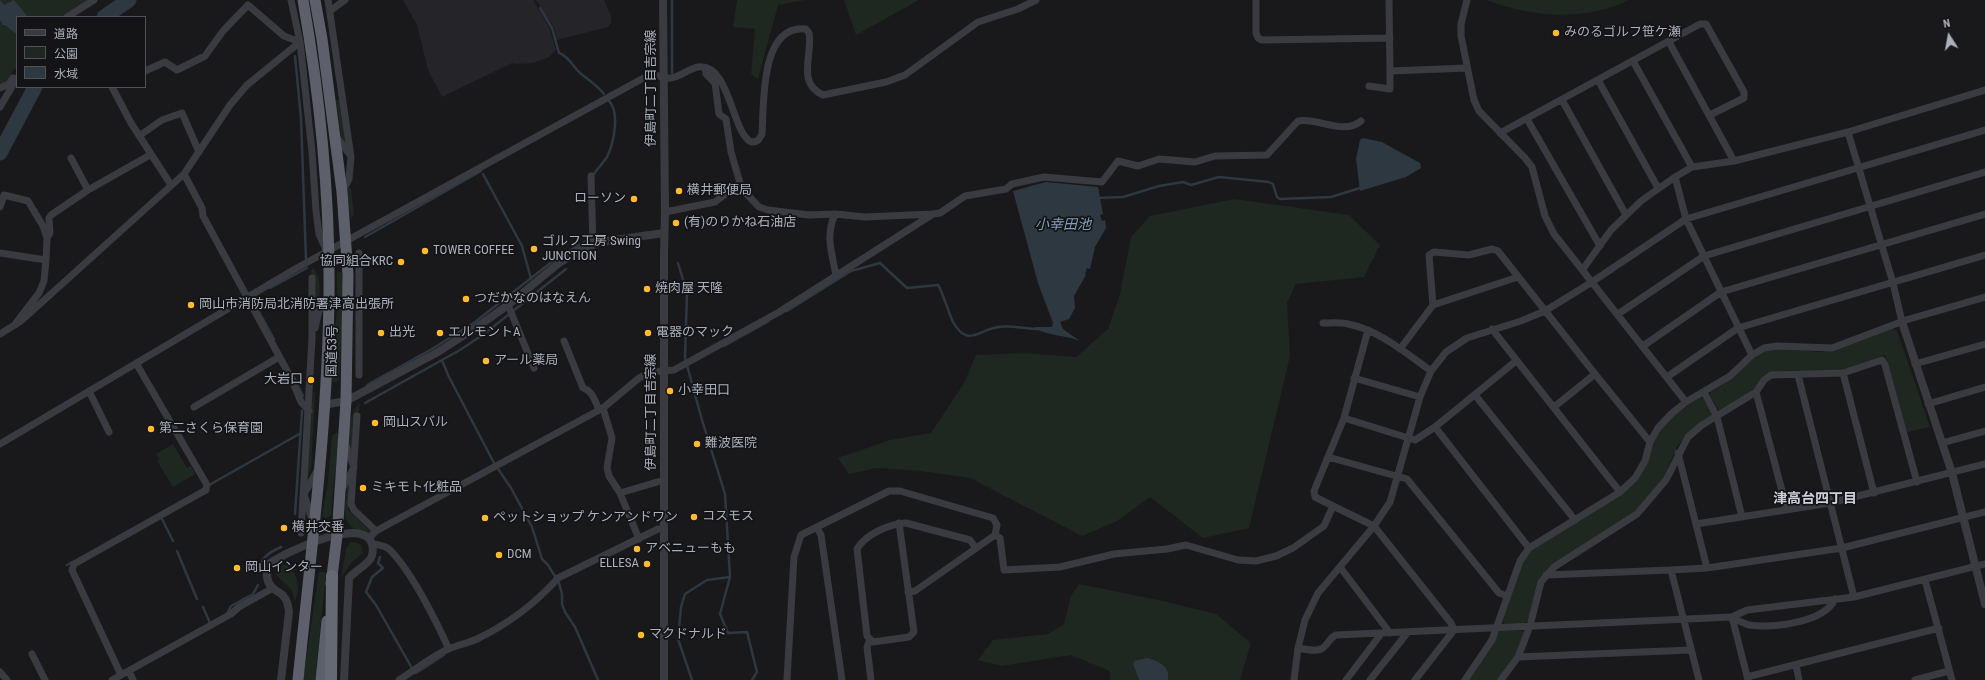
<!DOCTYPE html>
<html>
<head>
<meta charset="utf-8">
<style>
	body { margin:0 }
	#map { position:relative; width:1985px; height:680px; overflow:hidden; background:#19191c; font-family:"Roboto Condensed","Noto Sans JP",sans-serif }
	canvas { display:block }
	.legend { position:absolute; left:16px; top:16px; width:130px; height:72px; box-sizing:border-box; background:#141417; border:1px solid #505259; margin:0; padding:5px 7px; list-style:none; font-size:12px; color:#aab0bc }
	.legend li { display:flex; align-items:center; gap:8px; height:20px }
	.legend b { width:20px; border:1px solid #505259 }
	.north { position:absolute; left:1929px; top:16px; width:40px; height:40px; -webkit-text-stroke:3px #141417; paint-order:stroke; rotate:349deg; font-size:11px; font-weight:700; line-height:16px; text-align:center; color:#aab0bc }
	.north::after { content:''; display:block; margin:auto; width:14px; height:18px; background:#aab0bc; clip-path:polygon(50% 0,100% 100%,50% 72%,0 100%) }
</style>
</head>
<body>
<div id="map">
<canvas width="1985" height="680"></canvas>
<ul class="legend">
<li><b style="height:5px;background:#3a3b41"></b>道路</li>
<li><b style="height:11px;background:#1e2720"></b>公園</li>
<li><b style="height:11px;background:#2d3841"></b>水域</li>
</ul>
<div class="north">N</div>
</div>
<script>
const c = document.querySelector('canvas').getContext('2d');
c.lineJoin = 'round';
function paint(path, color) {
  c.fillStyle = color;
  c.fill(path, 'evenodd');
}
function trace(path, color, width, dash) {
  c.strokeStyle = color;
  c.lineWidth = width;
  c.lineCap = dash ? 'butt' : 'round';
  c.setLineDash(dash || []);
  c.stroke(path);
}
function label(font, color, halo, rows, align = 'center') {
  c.font = font + ' "Roboto Condensed","Noto Sans JP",sans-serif';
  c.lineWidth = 3.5;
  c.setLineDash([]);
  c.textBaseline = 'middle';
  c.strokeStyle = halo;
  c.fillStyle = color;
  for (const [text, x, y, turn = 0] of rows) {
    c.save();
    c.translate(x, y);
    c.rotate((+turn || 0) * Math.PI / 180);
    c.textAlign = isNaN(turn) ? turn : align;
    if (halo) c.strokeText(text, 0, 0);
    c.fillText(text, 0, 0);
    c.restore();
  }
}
const built = new Path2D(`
	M403 0H533L549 27 556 50 549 57 533 63 515 64 512 63 442 97 428 70 417 25Z
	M536 0H604L611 16V23L608 27 557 40 554 27Z`);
const green = new Path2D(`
	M0 0H90L63 17H17V69L13 70 9 80 0 85Z
	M737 0H805L778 5 758 79 751 74 755 29 733 27Z
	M844 0H919L856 35Z
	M1486 0H1629C1584 22 1532 17 1486 0Z
	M341 99 347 146 341 137 336 100Z
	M348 188H351L354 215 351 218 346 195Z
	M1234 199 1349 215 1380 245 1364 277 1296 284 1287 303 1290 356 1249 528 1203 538 1150 497 1117 521 1082 536 970 478 921 471 876 468 849 474 838 458 890 440 931 433 964 383 976 355 1024 353 1076 357 1108 329 1120 294 1131 237 1150 216Z
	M312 268C324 276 319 303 316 315L315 276 311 275Z
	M338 271 342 273 343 310 339 379 337 383 333 382 332 379 333 345 337 311V273Z
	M1893 329 1897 331 1930 427 1907 432 1885 355 1842 370 1780 371C1767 374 1763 380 1754 388 1745 397 1734 404 1723 411H1719L1710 395 1711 392 1733 378 1753 357 1764 350 1776 348 1820 352 1833 350 1870 336Z
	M313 391 315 396 311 468 306 482Z
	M1700 398 1704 399 1712 413 1711 418 1687 435 1676 448 1664 478 1636 512 1544 573 1528 620 1525 623 1504 624 1503 621C1510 596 1515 571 1531 550L1623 493 1660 430 1672 416Z
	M360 403 352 455C346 441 348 414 360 403Z
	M337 432 341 437 334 479 331 515 326 519 322 515 328 482 332 436Z
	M173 444 187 468 191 466 195 474 173 487 157 461 159 459 156 454Z
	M349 483H351L348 510 370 531 369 533C338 531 343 504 349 483Z
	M351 542H355L361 545 363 553 351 563 341 578 346 549Z
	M283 565H287C298 573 301 590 295 601L292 590 277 576 276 571Z
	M319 572H325L326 574 315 680H303Z
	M1079 584 1158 600 1216 614 1251 643 1240 680H1168L1169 676 1134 661 1133 664 1139 680H1110V671L1071 655 1002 666 978 660 993 640 1048 634 1064 624 1071 596Z
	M1501 631H1523L1525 634 1516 656 1499 680H1468L1496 634Z`);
const water = new Path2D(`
	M0 0 4 5 14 0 27 16 17 17V33H15L5 25H3L0 20Z
	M1363 138 1382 142 1420 163 1421 168 1406 177 1360 191 1356 159 1360 140Z
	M1046 182 1098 187 1103 214 1100 215 1102 221 1105 220 1106 228 1095 247 1090 269 1087 268 1085 274 1086 275 1074 296 1075 308 1069 319 1060 322 1063 329 1080 341C1065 335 1051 336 1035 329V327H1052L1053 323 1038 283 1013 191Z
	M1147 658C1158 661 1171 666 1168 680H1139L1133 664 1134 661Z`);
const stream = new Path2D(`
	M540 8 552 28 559 53C570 57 572 66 580 73 589 80 597 85 604 94
	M295 56 301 118 306 259
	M672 73V0
	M483 174 522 246 531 279
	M594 174C598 168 603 163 607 157 614 143 620 112 609 101
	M1097 198 1123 197 1159 186 1183 182 1191 185 1219 177 1269 182 1273 184 1277 197 1280 199 1331 197 1360 188
	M365 237 481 171
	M678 263 687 293 685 358 702 420 725 494 730 577 720 614 728 633 747 632 757 672 752 680
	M270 288 307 268
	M253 301 274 339
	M787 311 851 271 880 263 907 288 938 285C941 288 949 314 953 322 968 348 978 330 998 327 1010 325 1026 329 1038 329
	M724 346 769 321
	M442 360 448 375 494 463 511 488 532 527 542 559 548 565 559 583 562 594V604L565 612 575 627 598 680
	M292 373 303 396
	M367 385 432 349 475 322 558 257 586 241
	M365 403 460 350 484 334 566 269
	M211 484 301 433
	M295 514 302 411
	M162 519 173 541
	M177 551 197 599
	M380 557 378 563 383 568 372 577 366 592 376 605 413 670
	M67 565 72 562
	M258 571C262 557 268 553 281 547
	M203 607 210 623
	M228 612 231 606 253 594 258 585
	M416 673 444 655
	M692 680 678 639 681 607 685 594 707 580 730 577`);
const river = new Path2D(`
	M104 17 129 0
	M0 153 35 87`);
const minor = new Path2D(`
	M328 0 351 157 349 179 342 192
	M1256 0V33L1258 38 1262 40 1390 38
	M1389 0 1390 71 1467 68
	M1467 0 1461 24V36L1474 100 1479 111 1525 158 1532 167 1545 216 1554 234 1686 402
	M330 11 345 0
	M67 17 94 0
	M1669 42 1734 161
	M1633 61 1692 167
	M705 68 706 74 715 83 719 114 726 119 731 152 740 183 744 191 759 207 768 210 809 215 835 214 865 217 933 214 940 213 965 196 1006 189 1012 184 1044 177 1102 182 1118 161 1138 166 1159 159 1195 162 1215 156 1267 155 1298 121C1318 117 1343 136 1361 121
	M145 71 165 62 177 70 205 56 223 31 248 5 284 36 300 42 312 152 316 211 319 234 326 250
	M1598 80 1658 188
	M1369 86 1390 89V71
	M112 87 131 123 171 185
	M0 88 9 84 13 78
	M1562 100 1626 215
	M0 107 17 78
	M1527 119 1600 246
	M1848 132 1893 283 1902 322
	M1500 133 1700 24H1706L1744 92V98L1710 115
	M139 136 162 120 182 113 199 152
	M336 136 350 155
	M71 158 88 190
	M184 174 202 208 203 216 291 378 301 402 309 411
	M591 176 593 245
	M1675 177 1686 219 1752 355
	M0 207 4 195 28 201 43 226 47 238 46 260 44 281 39 293 16 323
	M665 212 715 202 740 183
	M835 214C825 237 832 252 836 276
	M47 238 50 233 49 218 51 215 88 190 150 155
	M0 253 46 260
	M359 253V375
	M1583 269 1611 230 1641 201 1675 177 1692 167 1734 161 1848 132 1985 90
	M508 305 534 368
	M1433 305 1518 277
	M1618 314 1704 256 1985 172
	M1323 323C1331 323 1340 322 1348 324 1379 330 1406 353 1431 371
	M315 328 319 311 328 295
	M1492 329 1620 492
	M0 334 21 321 184 174 230 105 247 85 300 42 291 0
	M564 341 583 388C593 391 595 401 599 410
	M1643 346 1721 292 1985 214
	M1400 349 1433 305 1429 255 1434 252 1469 255 1492 249 1498 251 1595 374 1650 442
	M1915 364 1985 344
	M1843 373 1874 493
	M1798 375 1854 597
	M1667 377 1738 328 1985 255
	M1354 378 1420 397
	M89 391 109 432
	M1704 392 1717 417 1742 517
	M1756 392 1787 510
	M1475 395 1575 520
	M1928 404 1985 387
	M194 407 279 357
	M1554 407 1595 374
	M603 408 612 438 607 468 609 476 620 493 639 539
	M357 416 351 504 354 510 376 531
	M1344 418 1415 440 1435 427 1516 361
	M1435 427 1529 548
	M1942 443 1985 431
	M0 444 295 269 649 75C657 73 662 79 669 78 679 78 688 69 698 67 730 63 731 131 751 142 758 142 759 140 762 134 764 103 760 24 806 29L809 33C813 56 796 82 823 95L886 82 905 75 978 22 1018 9 1036 0
	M1678 453 1707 568 1671 570 1699 680
	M1328 457 1407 479 1499 593 1507 596
	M342 490 354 467 345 443
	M620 493 664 480
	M1333 506 1315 497 1314 491 1344 418 1368 330
	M312 520 304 494 318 469
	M899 523 914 632 909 637 873 642 867 636 857 549C866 534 889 524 906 523L970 540 976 548
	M1696 524 1830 503 1985 464
	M817 528 821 535 842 680
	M301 533 312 338V278
	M995 535 1000 538 1004 570 1060 567 1114 554 1167 549 1186 545 1238 560 1256 561 1276 556 1293 548 1324 526 1333 506 1374 526 1451 623 1454 630 1415 680
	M369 538 376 531 603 408 639 378 650 372 674 370 779 312 933 214
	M373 544C379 545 385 545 390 550 411 571 436 621 449 649
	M1340 567 1390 633
	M1707 568 1842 548 1985 512
	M1546 575 1671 570
	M1925 580 1952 680
	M1732 617C1738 620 1744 624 1749 625 1773 628 1824 623 1835 599
	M1732 617 1748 680
	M870 639 867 647 871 680
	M1298 648C1305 649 1318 653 1324 647 1329 643 1329 638 1336 635L1732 617 1747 610 1854 597 1985 564
	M32 654 45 680
	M1518 657 1691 650
	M1796 665 1799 680
	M129 671 133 680
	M0 672 7 680
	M121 675 72 570 74 564 206 490 207 485 136 363
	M1747 677 1939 628
	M112 680 231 614 239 607 273 588
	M399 680C415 670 431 657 448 649 458 645 468 643 477 639 508 624 535 604 558 578L658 529H664
	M787 680 794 557 801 535 889 491H900L993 518 997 525 995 535 915 591 908 592
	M1294 680 1298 648 1305 620 1318 593 1374 526 1390 502 1420 397 1431 371 1446 352 1467 338 1521 321 1545 311 1592 282 1686 219 1985 130
	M1346 680 1381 634
	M1370 680 1408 632
	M1465 680 1492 640 1520 561 1529 548 1620 492 1635 478 1645 461 1650 442 1658 428 1671 414 1686 402 1730 376 1752 355 1764 348 1777 346 1832 348 1906 320 1985 297
	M1501 680 1518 657 1530 626 1541 582 1554 567 1637 514 1666 480 1688 437 1702 425 1756 392 1764 380 1771 375 1843 373 1882 360 1885 365 1917 482
	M1915 680 1949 671`);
const tertiary = new Path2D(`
	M663 0 665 212 664 255V680
	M1902 322 1952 473 1985 604
	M323 405 346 401 438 352 477 327 508 305 559 263 580 250 600 242 664 233
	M281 680 289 612C288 606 288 601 284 597 282 593 277 592 274 589 265 582 266 572 270 563 286 552 356 519 370 540 373 544 374 552 371 558 368 564 354 572 349 578L344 680`);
const trunk = new Path2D(`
	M315 0 322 39 342 192 348 275 346 401 337 536 331 584
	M298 680C311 552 328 422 329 294 330 195 320 97 303 0
	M321 680 327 621`);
const motorway = new Path2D(`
	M331 680 332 576`);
const markers = [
	[1556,33,4,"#ffba2e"],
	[679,191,4,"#ffba2e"],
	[634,199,4,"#ffba2e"],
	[676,223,4,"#ffba2e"],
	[534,249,4,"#ffba2e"],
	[425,251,4,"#ffba2e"],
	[401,262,4,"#ffba2e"],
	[647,289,4,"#ffba2e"],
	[466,299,4,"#ffba2e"],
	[191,305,4,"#ffba2e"],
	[381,333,4,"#ffba2e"],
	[440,333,4,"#ffba2e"],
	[648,333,4,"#ffba2e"],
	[486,361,4,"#ffba2e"],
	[311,380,4,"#ffba2e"],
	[670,391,4,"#ffba2e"],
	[375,423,4,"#ffba2e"],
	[151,429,4,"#ffba2e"],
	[697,444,4,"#ffba2e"],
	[363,488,4,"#ffba2e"],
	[694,517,4,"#ffba2e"],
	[485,518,4,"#ffba2e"],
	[284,528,4,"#ffba2e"],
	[637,549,4,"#ffba2e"],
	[499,555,4,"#ffba2e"],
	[647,564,4,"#ffba2e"],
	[237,568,4,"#ffba2e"],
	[641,635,4,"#ffba2e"]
];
const poiNames = [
	["みのるゴルフ笹ケ瀬",1564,33],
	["横井郵便局",687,191],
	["ローソン",626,199,"right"],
	["(有)のりかね石油店",684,223],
	["ゴルフ工房 Swing",542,242],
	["JUNCTION",542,257],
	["TOWER COFFEE",433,251],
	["協同組合KRC",393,262,"right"],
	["焼肉屋 天隆",655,289],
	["つだかなのはなえん",474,299],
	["岡山市消防局北消防署津高出張所",199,305],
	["出光",389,333],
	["エルモントA",448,333],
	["電器のマック",656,333],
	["アール薬局",494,361],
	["大岩口",303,380,"right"],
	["小幸田口",678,391],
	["岡山スバル",383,423],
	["第二さくら保育園",159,429],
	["難波医院",705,444],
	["ミキモト化粧品",371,488],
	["コスモス",702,517],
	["ペットショップ ケンアンドワン",493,518],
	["横井交番",292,528],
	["アベニューもも",645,549],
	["DCM",507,555],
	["ELLESA",639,564,"right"],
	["岡山インター",245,568],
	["マクドナルド",649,635]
];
const streetNames = [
	["伊島町二丁目吉宗線",652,88,-90],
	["国道53号",333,351,-89],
	["伊島町二丁目吉宗線",652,412,-90]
];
const waterNames = [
	["小幸田池",1063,225]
];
const neighbourhoodNames = [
	["津高台四丁目",1815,499]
];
paint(built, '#252529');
paint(green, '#1e2720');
paint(water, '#2d3841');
trace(stream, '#2d3841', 2.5);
trace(river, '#2d3841', 15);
trace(minor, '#3a3b41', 7);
trace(tertiary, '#3a3b41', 8);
trace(trunk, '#5d606a', 11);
trace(motorway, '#656973', 12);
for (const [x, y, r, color] of markers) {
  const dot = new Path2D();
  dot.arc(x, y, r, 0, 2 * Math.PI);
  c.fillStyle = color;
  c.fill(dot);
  trace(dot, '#141417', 1.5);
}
label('13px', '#aab0bc', '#141417', poiNames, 'left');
label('13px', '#aab0bc', '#141417', streetNames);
label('italic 14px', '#7f9eba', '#141417', waterNames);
label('bold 14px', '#cccfd8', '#141417', neighbourhoodNames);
</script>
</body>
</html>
